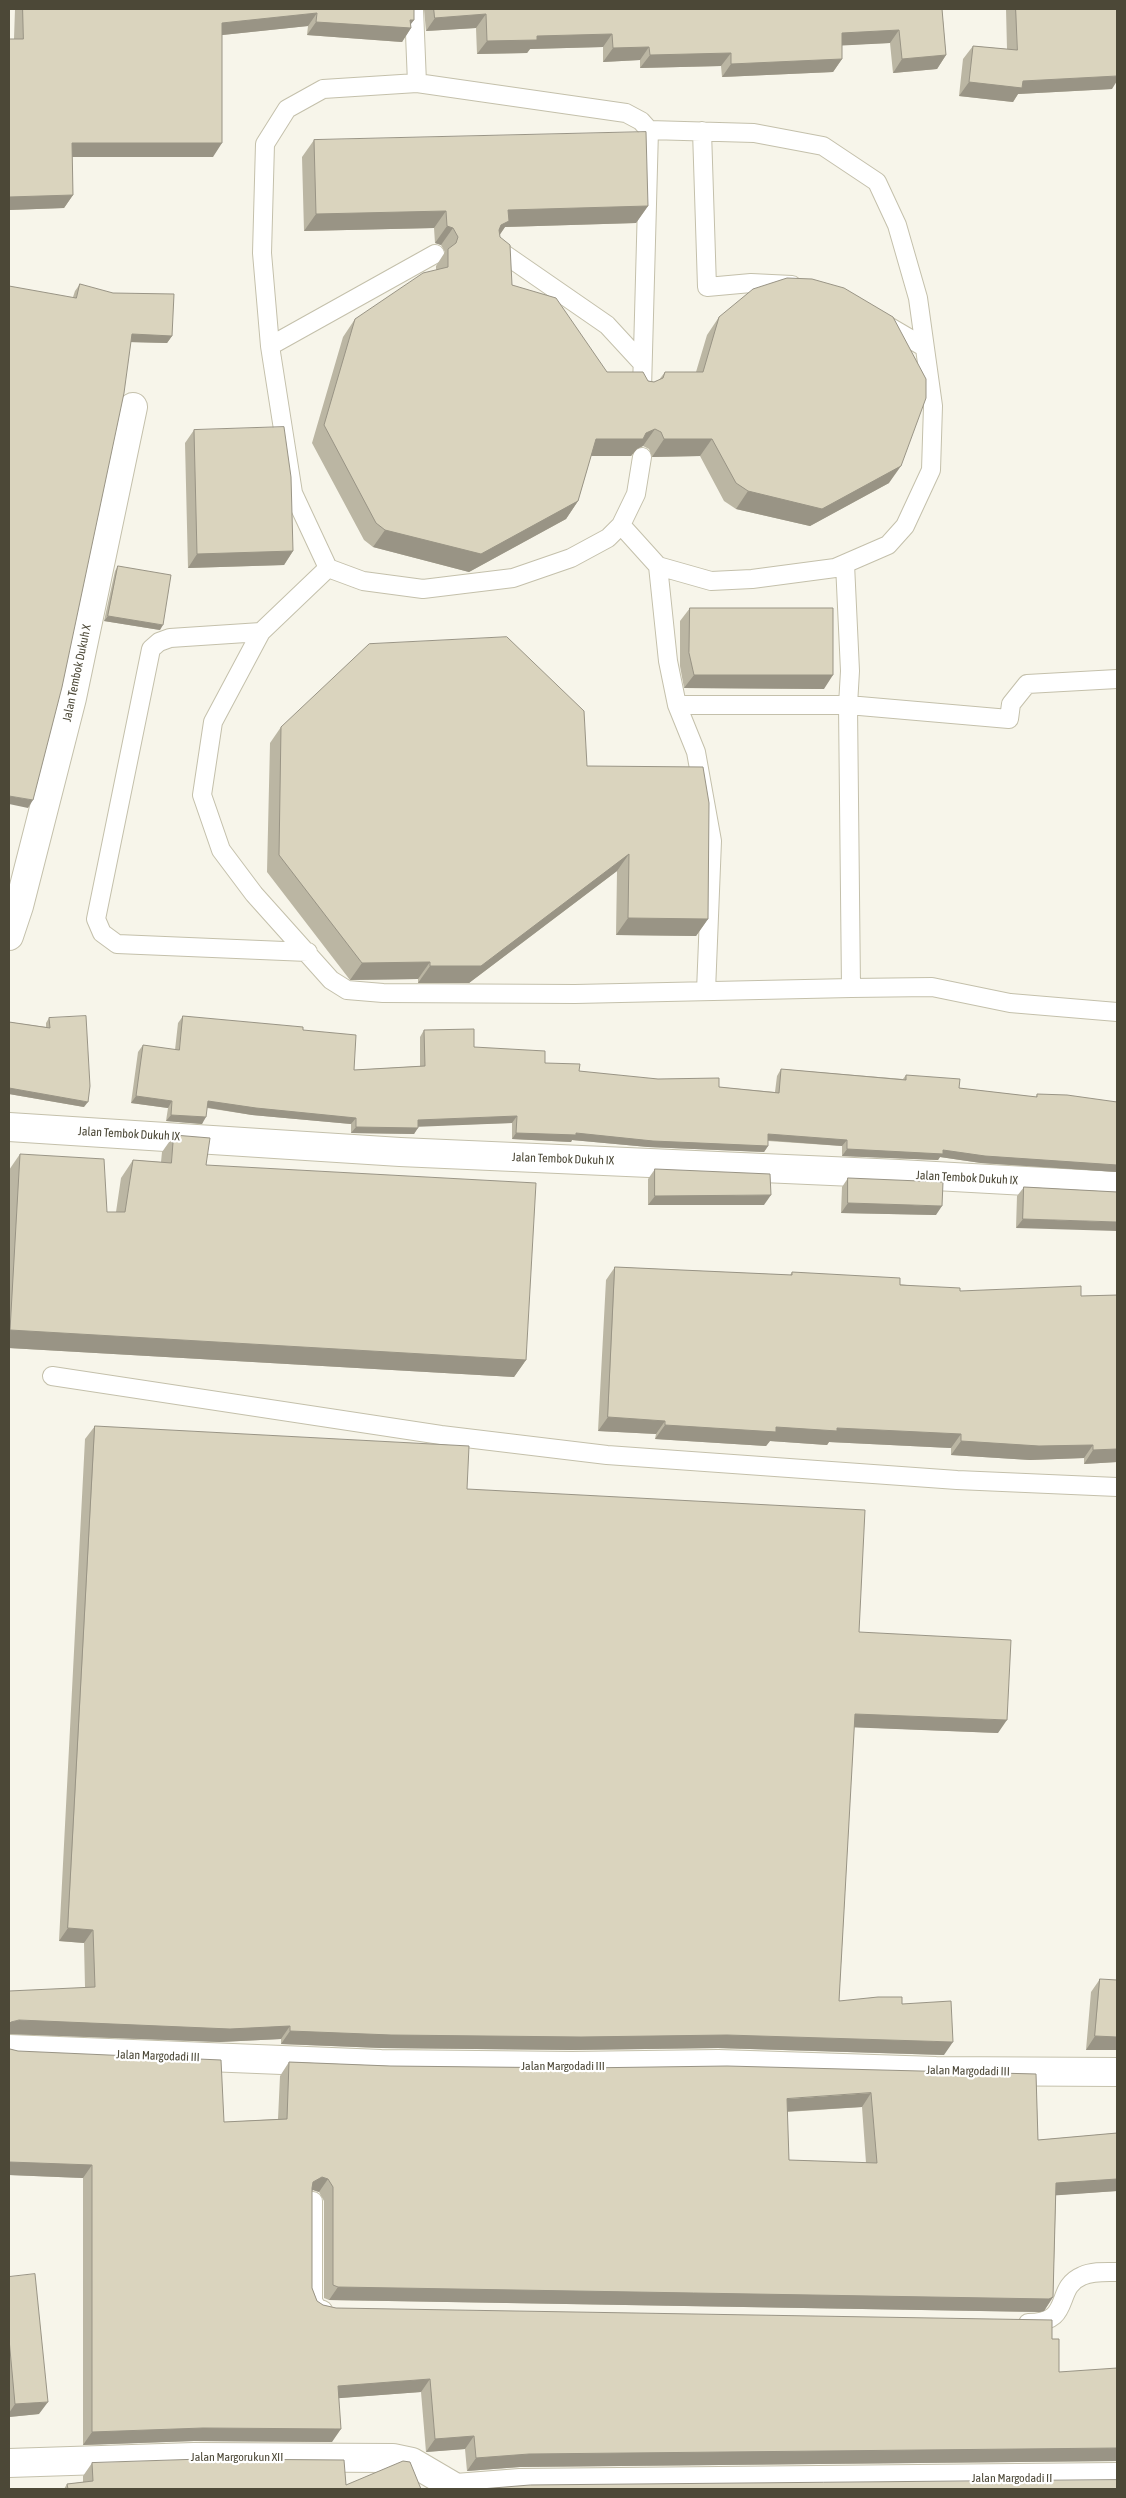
<!DOCTYPE html>
<html>
<head>
<meta charset="utf-8">
<style>
	body { margin:0 }
	#map { position:relative; width:1126px; height:2498px; overflow:hidden; background:#f7f5ea; font-family:"Asap Condensed",sans-serif }
	canvas { display:block }
	.frame { position:absolute; inset:0; border:10px solid #4c4837; pointer-events:none }
</style>
</head>
<body>
<div id="map">
<canvas width="1126" height="2498"></canvas>
<div class="frame"></div>
</div>
<script>
const c = document.querySelector('canvas').getContext('2d');
c.lineJoin = 'round';
function trace(path, color, width, dash) {
  c.strokeStyle = color;
  c.lineWidth = width;
  c.lineCap = dash ? 'butt' : 'round';
  c.setLineDash(dash || []);
  c.stroke(path);
}
function paint(path, color) {
  c.fillStyle = color;
  c.fill(path, 'evenodd');
}
function label(font, color, halo, rows, align = 'center') {
  c.font = font + ' "Asap Condensed",sans-serif';
  c.lineWidth = 4.5;
  c.setLineDash([]);
  c.textBaseline = 'middle';
  c.strokeStyle = halo;
  c.fillStyle = color;
  for (const [text, x, y, turn = 0] of rows) {
    c.save();
    c.translate(x, y);
    c.rotate((+turn || 0) * Math.PI / 180);
    c.textAlign = isNaN(turn) ? turn : align;
    if (halo) c.strokeText(text, 0, 0);
    c.fillText(text, 0, 0);
    c.restore();
  }
}
const service = new Path2D(`
	M414 9 417 83 626 113 641 121 649 130 642 389
	M417 83 323 89 287 109 265 144 262 253 270 346 293 493 328 568 363 581 423 589 513 578 571 558 608 538 621 525 636 494 642 457
	M702 131 707 287 751 283 792 285
	M497 249 607 325 642 363
	M883 323 924 347
	M270 346 435 254
	M621 525 658 566 711 581 752 579 835 568 888 545 905 526 931 470 933 406 918 298 897 225 877 182 823 146 754 133 649 130
	M658 566 668 661 677 705 696 752 712 841 706 991
	M328 568 261 632 213 722 202 795 221 850 254 894 331 980 347 990 383 993 575 994 851 988 848 705 850 671 845 564
	M261 632 170 638 159 642 151 649 96 919 102 933 117 944 308 952
	M677 705H848L1009 719 1011 704 1027 684 1117 679
	M851 988 932 987 1010 1003 1117 1012
	M52 1376 441 1435 607 1455 957 1480 1117 1487
	M313 2201V2301L317 2308 323 2310
	M1028 2323C1074 2323 1053 2288 1082 2276 1093 2271 1106 2272 1117 2272`);
const minor = new Path2D(`
	M9 936 19 906 72 698 133 407
	M9 1127 400 1152 899 1174 1117 1186
	M9 2049 381 2064 572 2066 718 2064 936 2071 1117 2072
	M9 2463 194 2457 393 2458 412 2462 458 2489
	M456 2488 520 2483 1117 2477`);
const wall = new Path2D(`
	M15 9H414V20L410 24 411 28 402 42 307 35 308 26 222 35 213 157H72L73 195 64 208 9 210V39H14Z
	M424 9H942L946 55 937 69 893 73 890 43 842 45V59L833 72 722 77 721 66 640 68V60L603 62V47L530 49 527 53 477 54 476 28 426 31Z
	M1006 9H1117L1112 89 1018 94 1013 102 959 96 963 59 973 46 1007 49Z
	M314 140 648 206 636 223 505 227 499 235 512 285 607 372 654 382 659 380 665 372H696L707 335 719 317 889 483 810 526 736 509 724 501 700 456 652 457 649 449 643 446 637 449 631 456H591L578 501 566 519 469 572 373 547 364 540 312 443 343 337 355 319 436 270V266L445 252 441 245 435 243 434 228 304 231 302 157Z
	M80 284 172 336 167 343 131 342 28 808 73 297 75 291Z
	M194 430 293 551 284 565 188 568 185 443Z
	M118 566 160 630 104 621 115 571Z
	M690 608 824 689 684 688 680 666V621Z
	M281 727 587 766 708 919 696 936 616 935 617 871 469 983H418V979L350 980 267 872 270 743Z
	M183 1016 303 1030 354 1070 420 1066V1037L424 1030 474 1047 579 1071 719 1087 775 1092 777 1076 781 1069 903 1079 906 1075 959 1088 1036 1097 1037 1094 1117 1102V1172L981 1163 940 1157 938 1160 842 1156V1146L768 1141V1146L764 1152 648 1147 572 1140 571 1142 512 1139V1123L418 1126 414 1134 351 1133V1124L252 1115 207 1108 202 1124 166 1121 168 1108 131 1103 138 1052 143 1045 175 1050 178 1023Z
	M49 1018 84 1107 9 1094V1022L46 1027V1023Z
	M174 1135 206 1165 526 1360 514 1377 9 1348V1170L20 1154 107 1212H116L121 1178 133 1160 161 1162 162 1152Z
	M655 1169 764 1205H648V1179Z
	M848 1178 936 1215 841 1213 842 1187Z
	M1024 1187 1117 1192 1016 1228 1017 1196Z
	M615 1267 790 1275 792 1272 960 1291 1081 1296 1117 1295V1462L1084 1464V1458L1030 1460 951 1455V1448L829 1442 827 1445 770 1441 766 1446 655 1439 656 1434 598 1431 606 1280Z
	M95 1426 467 1489 859 1632 998 1733 854 1727 839 2001 902 2004 944 2055 718 2048 572 2050 381 2048 281 2044V2039L220 2042 9 2034 85 1987 84 1943 59 1941 85 1439Z
	M1100 1979 1117 2050H1086L1091 1992Z
	M9 2048 10 2049 224 2122 278 2119 280 2076 289 2062 390 2066 1036 2074 1038 2140 1117 2133V2191L1056 2195 1053 2297 1044 2311 1040 2312 329 2300 324 2298V2201L319 2192 313 2190 312 2191V2288L317 2301 323 2305 336 2308 1052 2339 1059 2372 1117 2461 520 2467 467 2471 465 2449 426 2452 421 2392 339 2398 332 2442 194 2441 83 2445V2178L9 2175ZM862 2107 866 2163 789 2160 787 2112Z
	M9 2277 39 2414 9 2417Z
	M92 2463 346 2485 421 2489H64L67 2484 83 2482V2476Z`);
const shadedWall = new Path2D(`
	M317 13 308 26 213 36 222 23Z
	M486 14 476 28 426 31 435 18Z
	M414 20 408 28H411L402 42 307 35 316 22Z
	M899 30 890 43 833 46 842 33Z
	M612 34 603 47 530 49 527 53 477 54 487 41 537 36Z
	M649 47 640 60 603 62 613 48Z
	M731 53 721 66 640 68 650 55Z
	M946 55 937 69 893 73 902 59Z
	M842 59 833 72 722 77 731 64Z
	M1117 76V81L1112 89 1018 94 1013 102 959 96 969 82 1023 81Z
	M72 143H222L213 157H63Z
	M73 195 64 208 9 210V197Z
	M648 206 636 223 505 227 497 239 489 243 508 210Z
	M446 211 434 228 304 231 316 214Z
	M447 226 453 228 441 245 435 243Z
	M132 334 172 336 167 343 127 342Z
	M655 429 643 446 637 449 631 456H584L596 439 646 433Z
	M664 439H712L700 456 652 457Z
	M901 466 889 483 810 526 736 509 748 491Z
	M578 501 566 519 469 572 373 547 385 530Z
	M293 551 284 565 188 568 197 554Z
	M108 616 163 625 160 630 104 621Z
	M694 675H833L824 689 684 688Z
	M9 796 33 800 28 808 9 804Z
	M629 854 617 871 469 983H418L430 966Z
	M628 918 708 919 696 936 616 935Z
	M430 962 418 979 350 980 362 963Z
	M9 1088 88 1102 84 1107 9 1094Z
	M136 1096 172 1101 168 1108 131 1103Z
	M208 1101 356 1118 351 1124 252 1115 204 1107Z
	M171 1115 206 1117 202 1124 166 1121Z
	M517 1116 512 1123 413 1127 418 1120Z
	M356 1127 418 1128 414 1134 351 1133Z
	M516 1133H576L768 1146 764 1152 648 1147 572 1140 571 1142 512 1139Z
	M768 1134 847 1140 842 1146 764 1140Z
	M847 1149 943 1150 1117 1165V1172L981 1163 940 1157 938 1160 842 1156Z
	M771 1195 764 1205H648L655 1196Z
	M848 1203 942 1206 936 1215 841 1213Z
	M1023 1219 1117 1222V1231L1016 1228Z
	M10 1330 526 1360 514 1377 9 1348V1332Z
	M608 1417 665 1421 656 1434 598 1431Z
	M665 1425 837 1428 961 1434 951 1448 829 1442 827 1445 770 1441 766 1446 655 1439Z
	M961 1441 1093 1445 1084 1458 1030 1460 951 1455Z
	M1117 1449V1462L1084 1464 1093 1450Z
	M855 1714 1007 1720 998 1733 845 1727Z
	M68 1928 93 1930 84 1943 59 1941Z
	M19 2020 290 2026 281 2039 220 2042 9 2034V2024L11 2022Z
	M290 2031 727 2035 953 2042 944 2055 718 2048 572 2050 381 2048 281 2044Z
	M1095 2036 1117 2037V2050H1086Z
	M871 2093 862 2107 778 2112 787 2099Z
	M9 2162 92 2165 83 2178 9 2175Z
	M322 2177 328 2179 319 2192 313 2190 304 2195 313 2182Z
	M1117 2179V2191L1047 2196 1056 2183Z
	M338 2287 1053 2297 1044 2311 1040 2312 329 2300Z
	M430 2379 421 2392 328 2399 338 2386Z
	M48 2402 39 2414 9 2417V2413L15 2404Z
	M203 2428 341 2429 332 2442 194 2441 83 2445 92 2432Z
	M474 2436 465 2449 426 2452 435 2439Z
	M1117 2448V2461L520 2467 467 2471 476 2458 529 2454Z`);
const building = new Path2D(`
	M23 9H414V20H410L411 28 316 22 317 13 222 23V143H72L73 195 9 197V39H23Z
	M434 9H942L946 55 902 59 899 30 842 33V59L731 64V53L650 55 649 47 613 48 612 34 537 36V40L487 41 486 14 435 18Z
	M1016 9H1117V76L1023 81 1022 88 969 82 973 46 1017 50Z
	M646 132 648 206 508 210 509 221 501 225 499 230 500 237 510 245 512 285 556 298 607 372H643L648 381 654 382 663 378 665 372H703L719 317 753 289 787 278 812 279 844 288 893 317 926 379V398L901 466 822 509 748 491 736 483 712 439H664L661 432 655 429 646 433 643 439H596L578 501 481 554 385 530 376 523 324 425 355 319 423 273 448 267V249L456 243 458 237 453 228 447 226 446 211 316 214 314 140Z
	M80 284 113 293 174 294 172 336 132 334 124 393 62 687 33 800 9 796V286L76 298Z
	M284 427 291 477 293 551 197 554 194 430Z
	M118 566 171 575 163 625 108 616Z
	M690 608H833V675H694L689 653Z
	M507 637 584 711 587 766 703 767 709 803 708 919 628 918 629 854 481 966H430V962L362 963 279 855 281 727 369 644Z
	M86 1016 90 1086 88 1102 9 1088V1022L50 1028 49 1018Z
	M183 1016 303 1027V1030L356 1035 354 1070 425 1066 424 1030 474 1029V1047L545 1051V1063L580 1064 579 1071 658 1079 719 1078V1087L779 1093 781 1069 906 1080V1075L960 1079 959 1088 1037 1097V1094L1067 1095 1117 1102V1165L985 1156 943 1150V1154L847 1149V1140L768 1134V1146L653 1141 576 1133V1135L516 1133 517 1116 418 1120V1128L356 1127V1118L256 1108 208 1101 206 1117 171 1115 172 1101 136 1096 143 1045 179 1050Z
	M174 1135 210 1138 206 1165 536 1183 526 1360 10 1330 20 1154 104 1159 107 1212H125L133 1160 171 1163Z
	M655 1169 770 1174 771 1195 655 1196Z
	M848 1178 943 1182 942 1206 848 1203Z
	M1024 1187 1117 1192V1222L1023 1219Z
	M615 1267 792 1275V1272L900 1278V1285L960 1288V1291L1081 1286V1296L1117 1295V1449L1093 1450V1445L1039 1446 961 1441V1434L837 1428V1431L776 1427V1432L665 1425V1421L608 1417Z
	M95 1426 469 1446 467 1489 865 1510 859 1632 1011 1640 1007 1720 855 1714 839 2001 878 1997H902V2004L951 2001 953 2042 727 2035 581 2037 391 2035 290 2031V2026L230 2029 19 2020 11 2022 9 2024V1991L95 1987 93 1930 68 1928Z
	M1100 1979 1117 1980V2037L1095 2036Z
	M9 2048 10 2049 18 2051 221 2060 224 2122 287 2119 289 2062 390 2066 581 2068 727 2066 1036 2074 1038 2140 1117 2133V2179L1056 2183 1053 2297 1049 2299 338 2287 333 2285V2187L328 2179 322 2177 313 2182 312 2188V2288L317 2301 323 2305 336 2308 1052 2320V2339H1059V2372L1117 2368V2448L529 2454 476 2458 474 2436 435 2439 430 2379 338 2386 341 2429 203 2428 92 2432V2165L9 2162ZM871 2093 877 2163 789 2160 787 2099Z
	M35 2274 48 2402 15 2404 9 2339V2277Z
	M203 2459 344 2460 346 2485 403 2461 410 2462 421 2489H68L67 2484 93 2481 92 2463Z
	M1117 2480V2489H481L530 2485Z`);
const streetNames = [
	["Jalan Tembok Dukuh X",77,673,-78],
	["Jalan Tembok Dukuh IX",129,1134,3],
	["Jalan Tembok Dukuh IX",563,1159,2],
	["Jalan Tembok Dukuh IX",967,1178,3],
	["Jalan Margodadi III",158,2056,2],
	["Jalan Margodadi III",563,2066],
	["Jalan Margodadi III",968,2071,1],
	["Jalan Margorukun XII",237,2457],
	["Jalan Margodadi II",1012,2478]
];
trace(service, '#c4c0ab', 20);
trace(minor, '#c4c0ab', 30);
trace(service, '#fff', 18);
trace(minor, '#fff', 28);
paint(wall, '#bbb6a3');
paint(shadedWall, '#999485');
paint(building, '#dad4be');
trace(building, '#999485', 1);
label('12px', '#4c4837', '#fff', streetNames);
</script>
</body>
</html>
